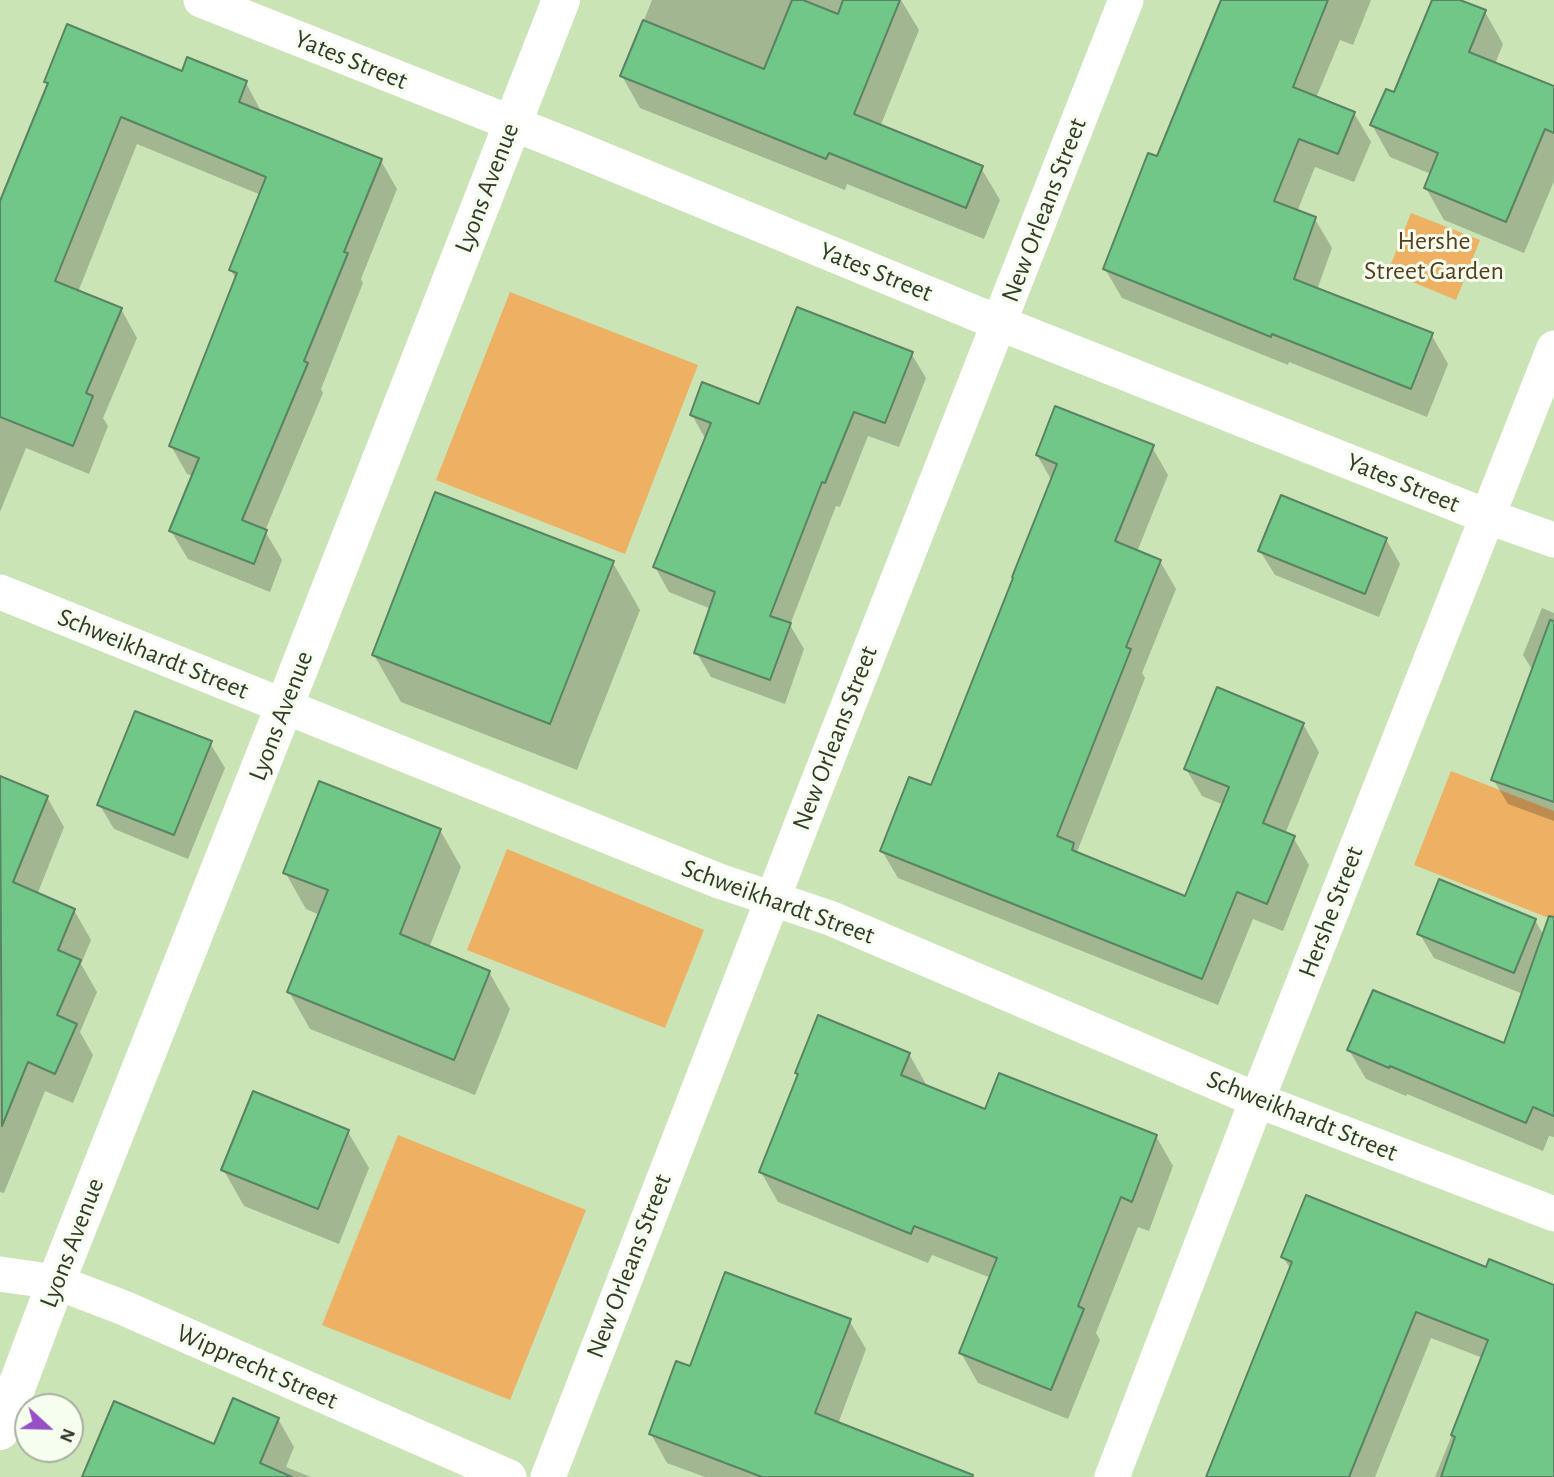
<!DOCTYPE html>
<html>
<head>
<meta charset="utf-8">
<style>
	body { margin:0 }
	#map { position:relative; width:1554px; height:1477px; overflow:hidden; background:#cbe4b6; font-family:"Alegreya Sans",sans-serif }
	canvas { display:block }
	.north { position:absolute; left:14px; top:1393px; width:70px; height:70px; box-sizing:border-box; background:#f6fef0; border:2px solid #a8b0a1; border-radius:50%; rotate:112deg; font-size:19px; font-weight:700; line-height:28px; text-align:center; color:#323c2a }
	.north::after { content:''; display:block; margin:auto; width:24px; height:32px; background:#984fc3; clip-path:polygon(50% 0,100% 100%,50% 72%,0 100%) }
</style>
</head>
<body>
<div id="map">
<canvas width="1554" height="1477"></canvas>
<div class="north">N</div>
</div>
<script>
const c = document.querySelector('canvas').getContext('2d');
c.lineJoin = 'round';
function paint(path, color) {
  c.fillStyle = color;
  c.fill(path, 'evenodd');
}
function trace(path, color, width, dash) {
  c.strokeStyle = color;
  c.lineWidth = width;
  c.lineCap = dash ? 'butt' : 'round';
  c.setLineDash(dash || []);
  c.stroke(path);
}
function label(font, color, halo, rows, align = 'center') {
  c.font = font + ' "Alegreya Sans",sans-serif';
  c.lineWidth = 6;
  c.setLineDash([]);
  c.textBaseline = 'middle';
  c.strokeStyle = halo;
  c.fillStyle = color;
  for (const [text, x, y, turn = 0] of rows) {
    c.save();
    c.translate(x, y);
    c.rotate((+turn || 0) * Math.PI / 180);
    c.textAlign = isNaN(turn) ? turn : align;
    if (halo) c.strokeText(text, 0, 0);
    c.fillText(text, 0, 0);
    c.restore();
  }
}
const green = new Path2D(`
	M1411 213 1480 240 1456 300 1388 272Z
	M510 292 698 365 625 554 436 480Z
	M1451 771 1554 811V920L1414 865Z
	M507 849 704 930 665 1028 467 950Z
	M398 1135 586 1210 510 1400 322 1325Z`);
const shadow = new Path2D(`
	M652 0H901L919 30 880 127 981 168 1000 200 984 239 847 184 845 190 640 108 622 76Z
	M1223 0H1371L1353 45 1340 40 1316 98 1354 113 1371 142 1354 182 1315 167 1297 212 1315 219 1332 248 1317 290 1431 334 1448 364 1427 417 1289 362 1288 365 1122 298 1105 269 1158 158Z
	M1434 0H1456L1485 12 1503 44 1495 64 1554 88V181L1524 253 1444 220 1426 188 1431 174 1390 157 1372 125 1395 95Z
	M183 73 246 83 262 113 381 161 397 189 361 279 363 283 321 389 323 393 265 531 282 560 270 592 188 559 171 531 193 476 187 474 171 446 236 280 231 270 261 195 137 144 78 292 121 309 137 338 103 418 108 426 89 474 26 448 0 512V205L48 85 46 81Z
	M911 353 926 378 899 447 868 436 840 507 836 506 790 625 804 649 785 704 711 677 696 652 711 609 669 592 655 567 706 440 692 415 760 407Z
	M1152 447 1168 475 1137 552 1160 561 1176 589 1142 673 1145 678 1077 852 1079 855 1186 898 1224 805 1202 796 1186 769 1303 724 1319 752 1285 834 1293 837 1309 865 1283 931 1253 919 1218 1005 898 878 882 851 932 788 1052 481 1037 455Z
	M1386 539 1400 564 1379 617 1275 575 1260 551Z
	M613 563 640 610 577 770 401 702 374 655Z
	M1542 608 1554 613V821L1508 804 1493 779 1533 671 1523 655Z
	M210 743 225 768 188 859 114 829 99 804Z
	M0 778 47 797 64 827 37 895 74 910 91 940 81 964 97 992 80 1032 93 1055 73 1103 45 1091 4 1193 0 1192Z
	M440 830 461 867 429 948 489 972 510 1009 475 1095 310 1029 289 992 320 915 306 909 285 872Z
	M1535 920 1549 945 1554 987V1137L1549 1136 1543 1151 1407 1094 1406 1096 1366 1079 1349 1050 1505 1045 1523 994 1434 958 1419 933Z
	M909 1054 926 1084 925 1087 986 1112 1156 1136 1173 1166 1149 1231 1138 1227 1096 1333 1100 1340 1068 1419 978 1383 961 1353 991 1278 932 1255 928 1263 778 1202 761 1172 799 1077 797 1073Z
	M348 1132 369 1168 339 1244 244 1206 223 1169Z
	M1283 1257 1487 1269 1554 1293V1477H1435L1483 1358 1431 1338 1375 1477H1207L1291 1270Z
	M849 1320 866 1349 838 1424 974 1477H705L667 1463 651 1434 691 1368Z
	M278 1419 294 1447 286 1467 311 1477H84L215 1446Z`);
const building = new Path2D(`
	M792 0H803L838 14 843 0H900L854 114 983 166 966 208 829 153 826 159 620 76 643 20 764 69Z
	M1221 0H1328L1293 87 1355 112 1338 154 1299 139 1274 201 1316 217 1294 279 1433 333 1411 389 1272 334 1271 337 1103 269 1148 153 1157 156Z
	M1432 0H1460L1486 10 1469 52 1554 86V133L1545 129 1506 222 1424 188 1438 153 1370 125 1386 89 1394 92Z
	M67 24 182 71 187 57 247 81 239 102 382 159 344 252 348 253 304 361 308 363 242 520 267 530 254 564 169 531 199 458 169 446 237 273 229 270 266 177 121 117 55 281 122 308 86 393 93 396 73 446 0 417V201L48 83 44 82Z
	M797 307 913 352 885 423 854 412 825 483 822 482 770 616 791 623 770 680 694 653 715 592 653 567 711 423 690 415 702 382 759 404Z
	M1055 406 1154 445 1115 541 1161 560 1126 647 1131 649 1057 836 1074 843 1072 850 1185 896 1229 787 1184 769 1217 687 1304 723 1263 823 1295 836 1267 904 1237 892 1202 979 880 851 909 777 931 785 1013 578 1012 577 1057 464 1036 455Z
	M435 492 614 561 550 724 372 655Z
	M1281 495 1387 538 1365 594 1258 551Z
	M1550 620 1554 621V802L1491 780Z
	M135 711 212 741 174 835 97 805Z
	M0 776 48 796 13 882 75 909 58 950 81 960 57 1015 77 1024 55 1074 28 1062 2 1126Z
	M319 781 441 829 400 934 490 971 454 1060 287 992 328 890 283 873Z
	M1439 879 1536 919 1514 973 1417 934Z
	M1549 916 1554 917V1116L1533 1107 1526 1123 1390 1066 1389 1068 1347 1050 1373 990 1504 1043Z
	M818 1015 910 1053 901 1075 985 1109 999 1073 1157 1135 1132 1202 1121 1197 1078 1306 1084 1309 1051 1390 959 1353 997 1258 914 1226 911 1234 759 1172 798 1074 795 1073Z
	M253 1091 349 1130 318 1209 221 1170Z
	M1306 1195 1486 1267 1489 1259 1554 1285V1477H1441L1455 1437 1451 1435 1488 1340 1416 1312 1349 1477H1206L1292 1262 1281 1257Z
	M725 1272 851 1319 815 1413 973 1475 972 1477H762L649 1434 676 1361 690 1366Z
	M233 1398 279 1418 260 1463 292 1477H82L114 1401 214 1444Z`);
const street = new Path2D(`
	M201 0 577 149 999 323 1486 516 1554 540
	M0 592 719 881 830 918 1257 1100 1554 1214
	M0 1274 56 1282 124 1308 509 1477
	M548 1477 813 795 1126 0
	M1112 1477 1257 1100 1554 348`);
const secondary = new Path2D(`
	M0 1431 56 1282 284 707 561 0`);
const streetNames = [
	["Yates Street",351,60,22],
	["Lyons Avenue",487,188,-69],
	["New Orleans Street",1044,210,-69],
	["Yates Street",876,272,22],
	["Yates Street",1403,483,22],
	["Schweikhardt Street",153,654,22],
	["Lyons Avenue",281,716,-69],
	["New Orleans Street",835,738,-69],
	["Schweikhardt Street",778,902,20],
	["Hershe Street",1331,912,-69],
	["Schweikhardt Street",1302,1116,22],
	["Lyons Avenue",72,1243,-69],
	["New Orleans Street",629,1266,-69],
	["Wipprecht Street",257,1367,24]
];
const parkNames = [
	["Hershe",1434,241],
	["Street Garden",1434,271]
];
paint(green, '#eeb063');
paint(shadow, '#0003');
paint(building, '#70c787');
trace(building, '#598363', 2);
trace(street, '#fff', 35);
trace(secondary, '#fff', 38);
label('26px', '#323c2a', '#f6fef0', streetNames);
label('26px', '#583e1b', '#f6fef0', parkNames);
</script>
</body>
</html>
